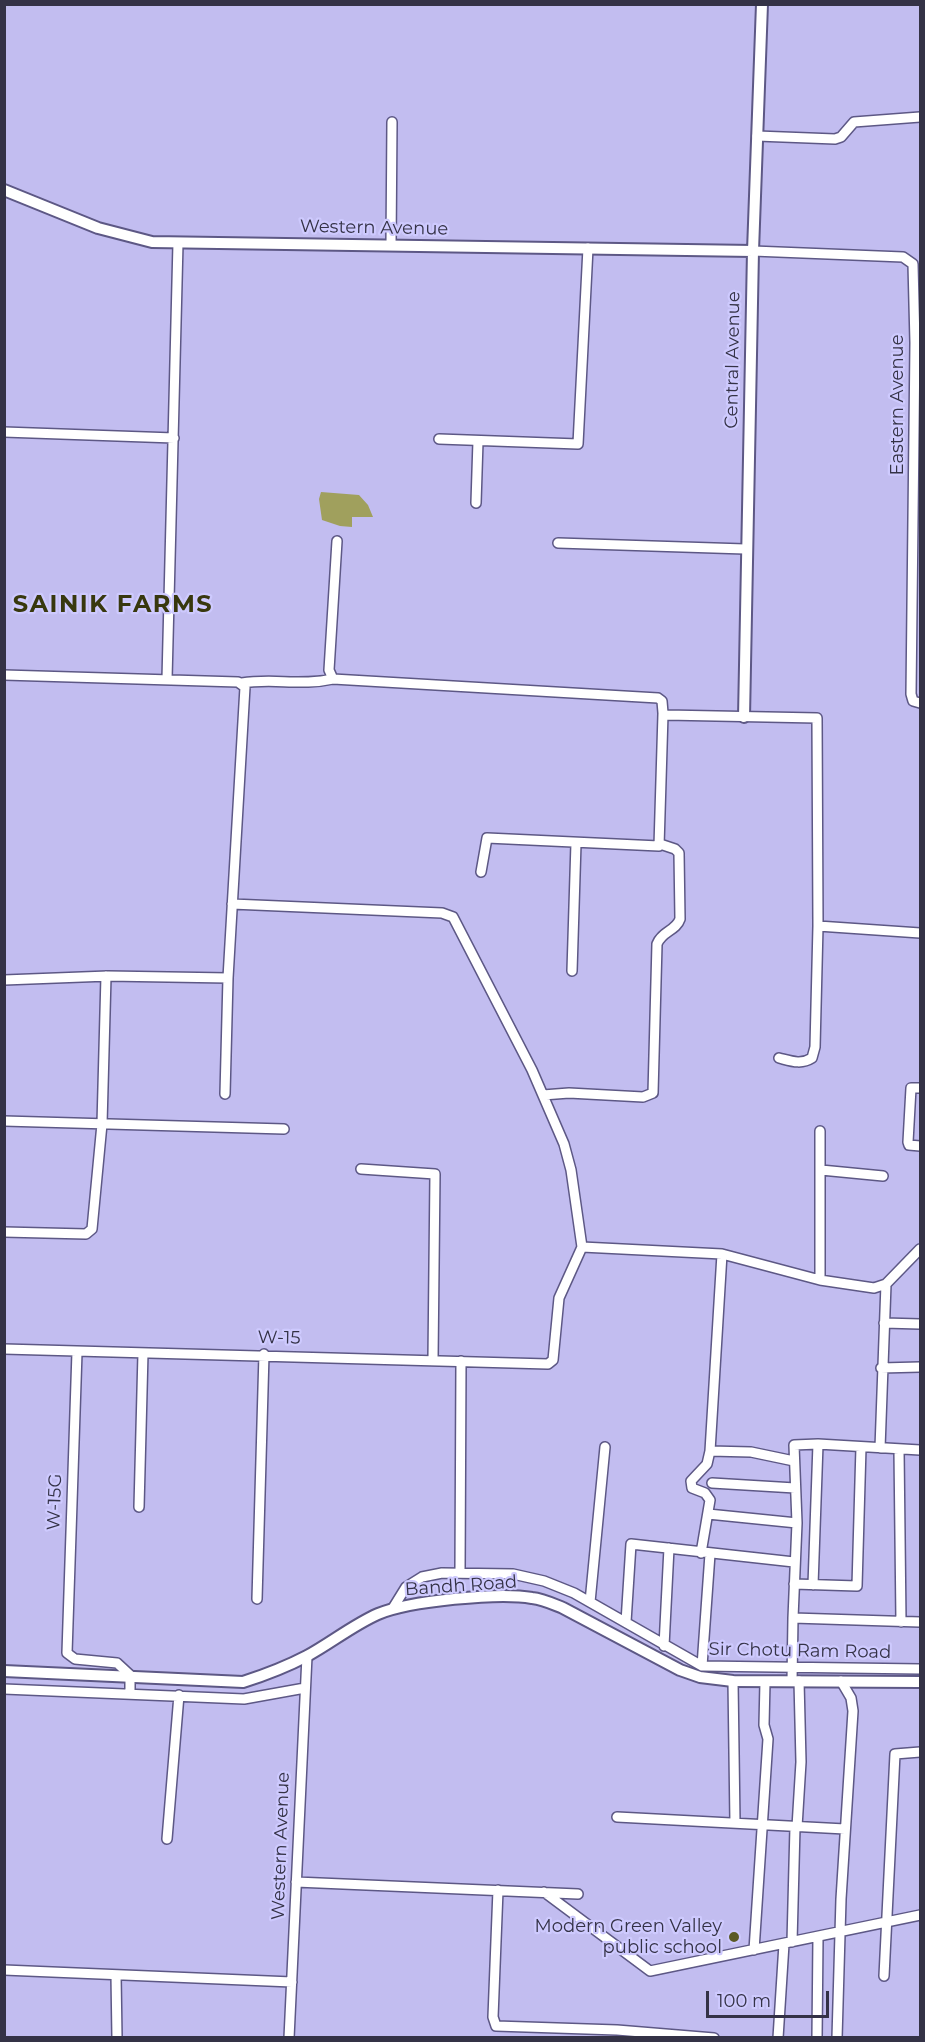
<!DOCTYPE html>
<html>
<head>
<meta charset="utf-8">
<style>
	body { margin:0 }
	#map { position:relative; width:925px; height:2042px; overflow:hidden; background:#c2bdf0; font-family:Montserrat,sans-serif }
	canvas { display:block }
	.frame { position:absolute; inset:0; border:6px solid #343246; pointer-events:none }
	.scale { position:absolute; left:706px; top:1991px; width:123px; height:27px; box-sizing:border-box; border:3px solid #343246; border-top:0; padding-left:8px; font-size:18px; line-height:21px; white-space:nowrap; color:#343246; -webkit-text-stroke:4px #cecafe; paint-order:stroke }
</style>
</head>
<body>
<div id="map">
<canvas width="925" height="2042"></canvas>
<div class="frame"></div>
<div class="scale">100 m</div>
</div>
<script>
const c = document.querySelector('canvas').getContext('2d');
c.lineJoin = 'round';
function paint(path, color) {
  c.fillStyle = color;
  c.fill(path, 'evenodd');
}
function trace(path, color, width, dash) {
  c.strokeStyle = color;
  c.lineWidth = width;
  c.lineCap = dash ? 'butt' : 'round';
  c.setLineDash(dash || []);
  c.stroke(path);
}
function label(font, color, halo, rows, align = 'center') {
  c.font = font + ' Montserrat,sans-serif';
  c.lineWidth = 4.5;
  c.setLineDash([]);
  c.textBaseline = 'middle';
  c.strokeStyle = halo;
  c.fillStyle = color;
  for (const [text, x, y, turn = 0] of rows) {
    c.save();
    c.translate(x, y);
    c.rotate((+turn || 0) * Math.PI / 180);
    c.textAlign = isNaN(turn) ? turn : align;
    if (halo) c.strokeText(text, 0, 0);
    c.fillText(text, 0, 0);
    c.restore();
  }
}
const green = new Path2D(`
	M321 492 359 495 368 505 373 517H352V527L340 526 322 520 319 499Z`);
const minor = new Path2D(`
	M757 136 835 139 841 137 854 122 920 117
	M391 245 392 122
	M753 251 903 257 913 264 915 343 911 694 913 701 920 703
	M4 432 174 438
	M439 439 578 444 588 248
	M476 503 478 441
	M337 541 329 670 333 679 658 698 662 701 663 713 666 715 817 718 818 926 815 1047 812 1058C801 1065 791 1061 779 1058
	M558 543 745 549
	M4 675 238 682 245 687 228 978 225 1094
	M167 679 178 243
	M242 683C272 678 302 686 333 679
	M481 872 487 838 659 846 663 714
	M232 904 442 913 453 917 532 1070 564 1144 571 1170 582 1247
	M818 926 920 933
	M572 971 576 843
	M4 980 108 976 228 978
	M920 1088H911L908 1142 909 1145 920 1146
	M543 1095 569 1093 643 1097 653 1093 657 944C662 931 676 931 680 919L679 853 675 849 660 844
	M4 1121 284 1129
	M361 1169 435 1174 433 1359
	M821 1170 883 1176
	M4 1232 86 1234 92 1229 102 1124 106 976
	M820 1280V1131
	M884 1323 920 1324
	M4 1349 548 1364 553 1360 559 1298 582 1247 722 1254 820 1280 874 1288 886 1284 920 1249
	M77 1352 67 1653 75 1659 117 1663 130 1675V1693
	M881 1368 920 1367
	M880 1448 886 1284
	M899 1450 901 1622
	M710 1451 751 1452 794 1461
	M712 1483 795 1488
	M139 1507 143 1353
	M708 1514 797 1523
	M701 1553 710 1500 705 1493 692 1488 691 1481 707 1464 710 1451 722 1254
	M460 1572 461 1361
	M794 1584 857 1586 861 1447
	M813 1585 818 1444
	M257 1599 264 1354
	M590 1602 605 1447
	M393 1608 406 1587 422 1577 442 1573 513 1574 544 1581 574 1593 702 1666 920 1669
	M793 1618 797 1523 794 1445 818 1444 920 1450
	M626 1622 631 1544 794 1562
	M664 1646 669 1548
	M702 1666 710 1554
	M733 1681 735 1823
	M792 1681 793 1618 920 1622
	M4 1689 244 1699 305 1688
	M617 1817 845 1829
	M797 1827 801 1762 799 1681
	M167 1839 179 1695
	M296 1882 578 1894
	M498 1890 493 2017 496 2026 617 2030 714 2038
	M544 1892 650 1971 920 1915
	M792 1942 795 1827
	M754 1950 768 1739 764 1725 765 1682
	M4 1970 292 1982
	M116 1975 117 2038
	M884 1976 895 1754 920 1752
	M289 2038 307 1656
	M778 2038 784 1944
	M817 2038 818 1937
	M837 2038 841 1899 853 1711 851 1698 841 1681`);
const tertiary = new Path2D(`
	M4 190 98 228 152 242 753 251
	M744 717 753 251 762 4
	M4 1671 243 1682C265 1675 286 1667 307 1656 331 1643 353 1625 378 1614 409 1601 499 1592 532 1598 543 1599 553 1604 563 1608L680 1670 700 1677 733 1681 920 1682`);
const markers = [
	[734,1937,6,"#5b5a27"]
];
const streetNames = [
	["Western Avenue",374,228,1],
	["Central Avenue",733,360,-89],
	["Eastern Avenue",898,405,-90],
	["W-15",279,1338,1],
	["W-15G",55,1502,-88],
	["Bandh Road",461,1586,-4],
	["Sir Chotu Ram Road",800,1651,1],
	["Western Avenue",281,1846,-88]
];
const poiNames = [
	["Modern Green Valley",722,1927],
	["public school",722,1948]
];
const districtNames = [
	["SAINIK FARMS",113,605]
];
paint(green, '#a0a05d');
trace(minor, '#5d5885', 12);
trace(tertiary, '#5d5885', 14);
trace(minor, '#fff', 9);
trace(tertiary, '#fff', 10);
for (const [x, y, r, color] of markers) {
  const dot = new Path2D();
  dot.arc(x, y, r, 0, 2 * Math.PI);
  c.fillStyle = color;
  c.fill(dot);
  trace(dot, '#cecafe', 2);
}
label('18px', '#343246', '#cecafe', streetNames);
label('18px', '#343246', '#cecafe', poiNames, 'right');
c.letterSpacing = '1.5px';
label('bold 24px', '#38380e', '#cecafe', districtNames);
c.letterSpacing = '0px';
</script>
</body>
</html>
